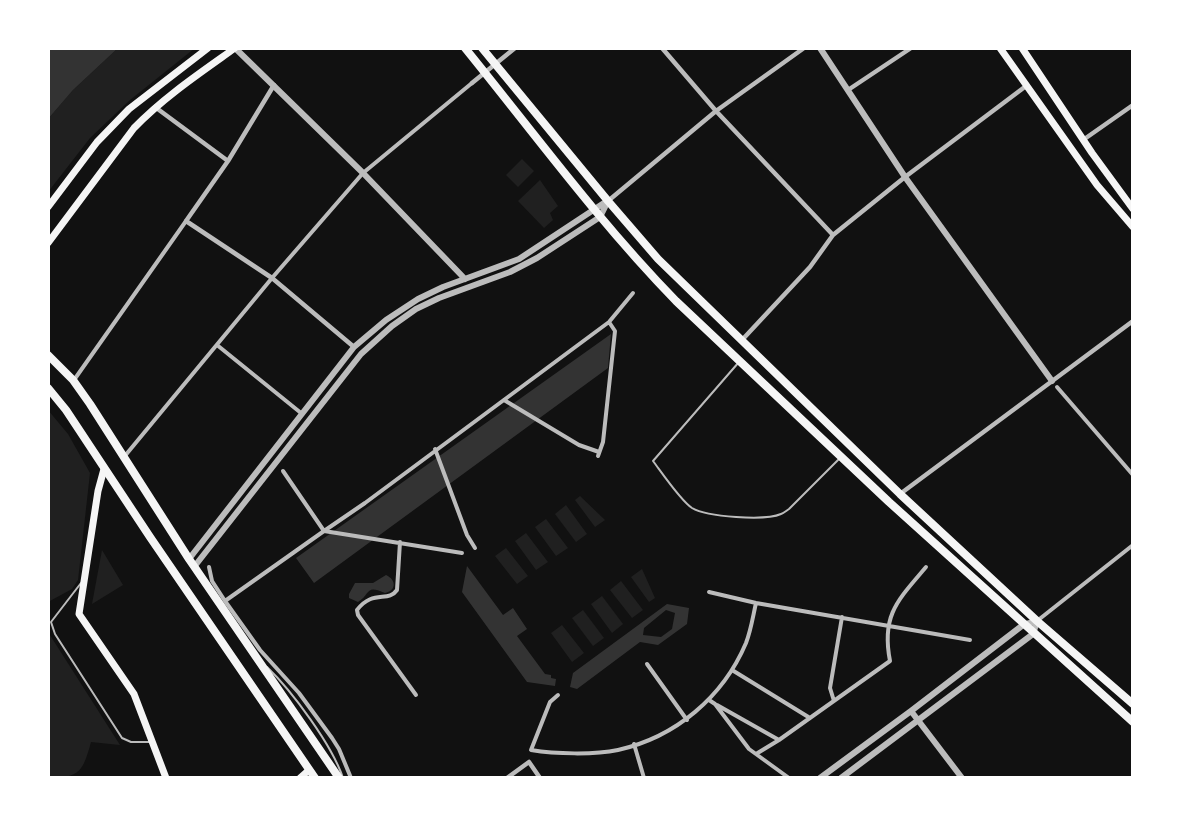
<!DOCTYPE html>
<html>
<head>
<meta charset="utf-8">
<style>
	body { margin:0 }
	#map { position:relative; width:1181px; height:826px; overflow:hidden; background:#111; font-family:"DejaVu Sans",sans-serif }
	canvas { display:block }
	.frame { position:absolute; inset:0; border:50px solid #fff; pointer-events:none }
</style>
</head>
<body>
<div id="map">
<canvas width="1181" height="826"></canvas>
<div class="frame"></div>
</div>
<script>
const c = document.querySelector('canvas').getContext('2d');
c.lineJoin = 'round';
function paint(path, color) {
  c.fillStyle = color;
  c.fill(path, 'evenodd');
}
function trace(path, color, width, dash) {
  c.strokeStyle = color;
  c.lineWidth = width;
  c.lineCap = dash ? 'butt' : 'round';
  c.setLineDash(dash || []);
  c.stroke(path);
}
const green = new Path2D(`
	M118 48H195L130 100 90 138 48 192V119L73 90Z
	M522 159 534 171 518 187 506 175Z
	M540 180 558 206 550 213 553 220 544 228 518 201Z
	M48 410 68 434 90 473 78 580 72 589 48 602Z
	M580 496 605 520 595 527 575 500Z
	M566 505 587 534 576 542 555 514Z
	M546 519 568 548 556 556 535 527Z
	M526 533 548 562 536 570 515 541Z
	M506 548 528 576 517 584 495 556Z
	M102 550 123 585 92 604Z
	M642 569 655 598 649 602 631 577Z
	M621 581 643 610 632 618 610 590Z
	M602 596 623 624 612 633 591 604Z
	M583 610 604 638 593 646 572 618Z
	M562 625 584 653 572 662 551 633Z
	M48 632 120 745 91 742C83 771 80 778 48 778Z`);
const water = new Path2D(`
	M48 48H118L73 90 48 119Z
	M611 334 608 368 314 583 296 558Z
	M467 566 503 615 513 608 527 629 517 636 545 674 551 675V678L556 679 555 686 527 682 462 592Z
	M386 575C397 580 396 591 385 593 365 584 371 594 358 602L349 598V594L355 583H373Z
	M667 604 689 608 687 624 658 645 640 642 577 689 570 687 573 673ZM666 610 675 613 672 629 661 637 643 635 644 628Z`);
const service = new Path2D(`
	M739 362 653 461C662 473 681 501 692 508 707 517 765 521 781 514 784 513 786 511 789 509L839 459
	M81 583 51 622 55 634 122 738 131 742H149
	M267 667C292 691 332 745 343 778`);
const pedestrian = new Path2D(`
	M217 345 301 413
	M74 380 186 221
	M1057 387 1133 475
	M504 400 579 445 599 452
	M435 449 467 535 475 548
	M598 456 603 442 615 331 609 322
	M124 457 272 278 363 173 472 83
	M283 471 324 531 365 503 609 322 633 293
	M400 542 397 590C388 603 373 589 357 610L358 615 416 695
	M209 567 212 581 225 601 260 650 299 693 332 738 339 749 351 778
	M709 592 756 603 970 640
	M225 601 324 531 462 553
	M1037 621 1133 545
	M647 664 687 720
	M732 670 810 718
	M558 695 550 702 531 750C555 754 594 755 618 750 676 737 723 697 746 643 751 630 753 616 756 603
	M709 700 715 704 749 749 789 778
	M834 701 830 688 842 617
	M717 705 779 740 756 754
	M779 740 890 661C881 615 898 600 926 567
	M634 744 644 778`);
const minor = new Path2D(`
	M662 48 716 111 833 235
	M472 83 515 48
	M274 85 228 161 186 221 272 278 354 347
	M848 90 911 48
	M155 107 228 161
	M1083 140 1133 105
	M608 201 716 111 804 48
	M742 340 810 267 833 235 905 177 1026 86
	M900 494 1133 321
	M507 778 529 762 540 778`);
const tertiary = new Path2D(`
	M235 48 363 173 465 279
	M820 48 905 177 1052 381
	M189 559 354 347 386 320 418 299 443 287 519 259 607 201
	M194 567 361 354 392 326 416 309 439 298 510 272 537 258 600 217 608 201
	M911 711 962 778
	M820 778 911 711 1023 625 1037 621
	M841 778 1033 634 1037 621`);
const secondary = new Path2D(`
	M1000 48 1097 185 1133 227
	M1022 48 1092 153 1133 209
	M48 207 97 142 129 109 208 48
	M48 243 134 128C164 97 200 73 235 48
	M104 469 98 491 79 614 134 694 166 778
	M300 778 309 770`);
const primary = new Path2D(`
	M465 48C534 133 599 222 676 301L889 502 1133 722
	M482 48 608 201 658 259 900 494 1037 621 1133 704
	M48 355 73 380 90 404 189 559 339 778
	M48 388 66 410 150 537 315 778`);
paint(green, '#202020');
paint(water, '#333');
trace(service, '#bcbcbc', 2);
trace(pedestrian, '#bcbcbc', 4);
trace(minor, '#bcbcbc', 4.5);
trace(tertiary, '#bcbcbc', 6);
trace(secondary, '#f5f5f5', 7);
trace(primary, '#f5f5f5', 8);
</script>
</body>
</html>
